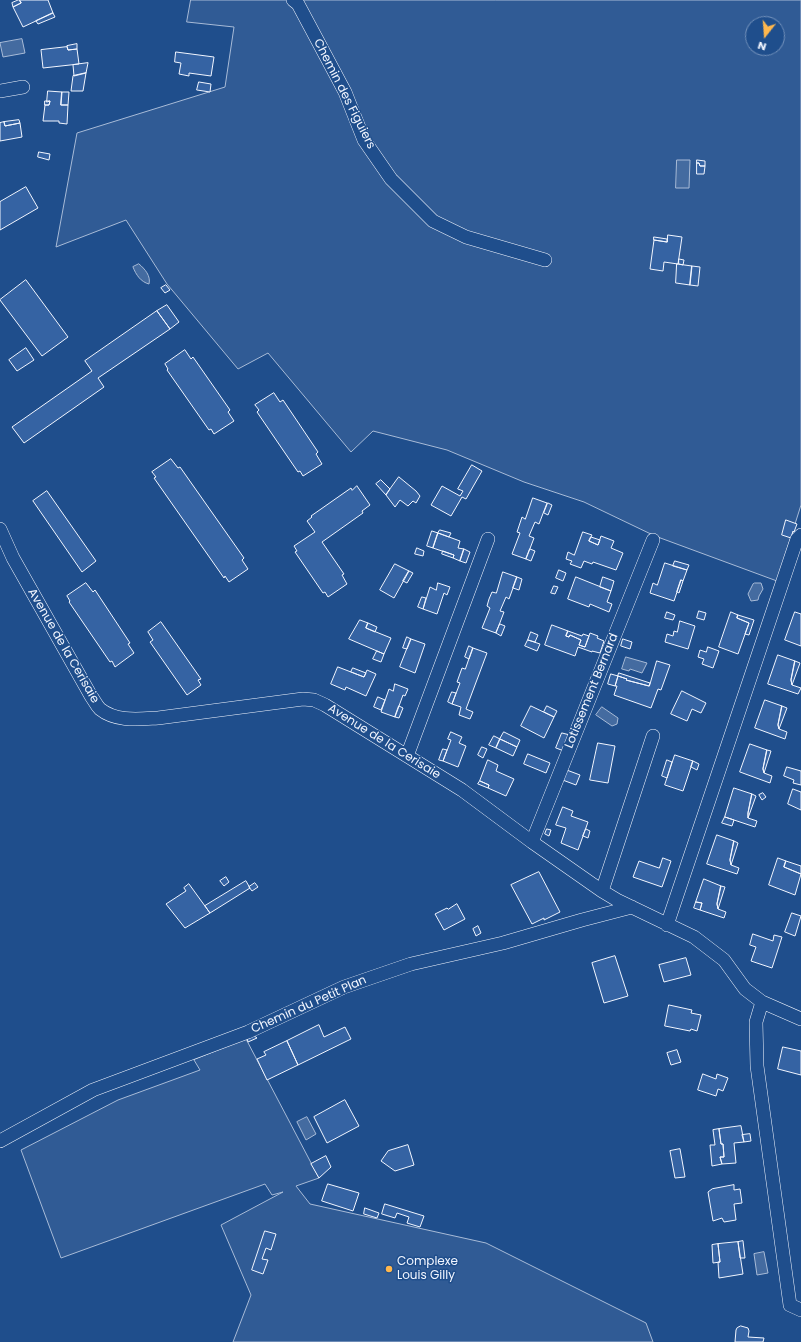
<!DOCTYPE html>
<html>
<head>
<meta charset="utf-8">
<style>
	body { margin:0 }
	#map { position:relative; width:801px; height:1342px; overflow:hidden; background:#1f4e8c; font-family:Poppins,sans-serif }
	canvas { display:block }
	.north { position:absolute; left:745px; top:16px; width:40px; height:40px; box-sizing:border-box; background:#1f4e8c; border:1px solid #7391ba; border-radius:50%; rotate:197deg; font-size:11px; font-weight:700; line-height:16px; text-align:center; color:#f2f6ff }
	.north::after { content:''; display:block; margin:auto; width:14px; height:18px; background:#ffb74d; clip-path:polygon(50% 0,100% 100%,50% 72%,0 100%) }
</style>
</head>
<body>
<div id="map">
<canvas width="801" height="1342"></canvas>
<div class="north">N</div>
</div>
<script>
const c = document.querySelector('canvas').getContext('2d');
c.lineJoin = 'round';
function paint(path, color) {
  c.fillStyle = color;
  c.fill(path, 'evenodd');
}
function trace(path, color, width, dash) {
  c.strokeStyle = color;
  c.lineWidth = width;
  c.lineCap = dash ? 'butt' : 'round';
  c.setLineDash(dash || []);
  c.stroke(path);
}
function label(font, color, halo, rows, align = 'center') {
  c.font = font + ' Poppins,sans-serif';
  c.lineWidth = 3;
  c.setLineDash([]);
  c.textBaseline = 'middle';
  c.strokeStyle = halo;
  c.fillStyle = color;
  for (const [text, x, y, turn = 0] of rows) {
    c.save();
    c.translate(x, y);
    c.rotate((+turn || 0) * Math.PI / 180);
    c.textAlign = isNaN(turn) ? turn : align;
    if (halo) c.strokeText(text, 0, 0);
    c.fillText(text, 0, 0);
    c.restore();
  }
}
const built = new Path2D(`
	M191 0H801V505L777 581 655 536 584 502 524 482 447 450 373 431 351 452 268 353 238 369 167 284 126 220 56 247 77 133 225 87 234 27 187 22ZM753 24H777V48H753Z
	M246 1039 319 1178 296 1186 310 1204 486 1243 646 1323 653 1342H233L251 1295 221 1225 283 1192 272 1195 265 1184 61 1258 21 1150 118 1100 200 1070 194 1060Z`);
const water = new Path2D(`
	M22 39 25 53 3 57 0 43Z
	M677 160H690L689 188H676Z
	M139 264C145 269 151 276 149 284 141 282 136 275 133 267Z
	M755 583H761L763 589 759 596 758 600 751 601 748 594 753 584Z
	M626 657 647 663 642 673 630 669 629 671 622 669Z
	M602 707 618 718 617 724 612 726 596 715Z
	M307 1117 316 1134 306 1140 297 1122Z
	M764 1252 768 1273 757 1275 754 1254Z`);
const building = new Path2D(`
	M19 0 21 3 13 7 12 3Z
	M20 0H48L53 13 23 27 13 7 21 3Z
	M53 13 55 17 38 24 36 21Z
	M77 44V49L68 50 67 46Z
	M67 47 68 50 77 49 79 64 43 68 41 50Z
	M176 52 214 57 211 76 189 73V76L179 74 181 63 175 62Z
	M88 63 86 73 74 76 73 65Z
	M86 73 83 91H71L73 76Z
	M199 82 211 84 210 92 197 90Z
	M48 91 62 92 61 105H68L67 124 59 123V121H43L45 105H49L50 101 47 102Z
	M62 92H69L68 105H61Z
	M45 101H50L49 105H45Z
	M19 120 20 123 5 126 4 122Z
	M4 122 5 126 20 123 22 137 0 141V123Z
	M39 152 50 154 49 160 38 157Z
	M697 160 705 161V166H700L699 163H697Z
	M697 163H699L700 166H705L704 174H697Z
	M26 187 38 208 0 230V202Z
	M668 235 682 237 678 264 664 262 663 271 650 269 654 240 667 242Z
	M654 237 667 239V242L654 240Z
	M679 259 684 260 683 265 679 264Z
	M677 264 692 266 690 285 676 283Z
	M692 266 700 267 698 286 690 285Z
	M26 280 68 337 42 356 0 300Z
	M166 285 170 290 165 293 161 288Z
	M167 305 179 322 170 329 157 311Z
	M157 311 170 329 98 378 104 387 24 443 12 427 92 371 85 361Z
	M26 348 34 360 17 371 9 360Z
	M185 350 191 359 193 357 230 410 228 412 234 421 214 434 211 429 209 430 167 370 168 369 165 364Z
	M274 393 280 402 283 400 318 452 316 454 322 464 303 476 300 471 298 472 257 412 259 410 255 405Z
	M171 459 178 468 180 467 244 558 242 560 248 569 229 582 225 576 224 578 154 478 156 477 152 472Z
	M472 465 482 471 466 499 462 497 451 516 431 505 442 486 460 496 463 491 458 489Z
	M399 477 416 491 420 496 416 503 413 501 408 506 400 500 395 507 386 495Z
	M381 480 390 489 386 495 376 484Z
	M357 486 370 505 362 511 363 513 322 542 344 574 342 575 347 584 328 597 325 592 323 593 295 552 297 551 294 546 315 532 307 521 312 517 311 516 351 488 352 490Z
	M47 491 96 561 82 572 33 501Z
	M533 498 547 503 539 524 535 522 529 536 534 538 526 559 512 554 520 533 517 532 522 517 525 519Z
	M548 503 552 505 548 515 544 513Z
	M786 520 797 524 794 532 793 531 791 538 782 535Z
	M440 530 451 533 449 537 438 533Z
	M432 531 438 533 433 548 427 546Z
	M583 532 592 535 589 541 598 545 601 536 614 541 611 548 623 553 616 570 593 562 592 564 584 561 581 568 570 564 572 561 566 559 568 552 574 555Z
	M438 533 460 541 458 548 464 549 460 561 453 558 454 555 433 548Z
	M591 537 600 540 598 545 589 541Z
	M417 548 424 551 423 556 415 554Z
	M464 549 470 552 466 563 460 561Z
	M530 549 535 551 531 561 526 559Z
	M443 551 454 555 453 558 442 554Z
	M675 561 689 565 687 570 673 566Z
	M665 563 687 570 683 581 681 580 674 601 650 593 653 583 657 585Z
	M395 564 409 571 394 598 380 590Z
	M559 570 566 573 563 581 556 578Z
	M409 571 413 573 407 583 403 581Z
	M503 572 517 577 509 599 506 597 500 611 504 612 496 633 482 628 490 608 487 606 489 599 492 592 496 593Z
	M517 577 522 579 519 590 513 588Z
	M576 577 611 591 607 602 612 604 609 612 590 604 589 607 568 599Z
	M603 577 614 581 611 591 600 587Z
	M681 580 683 581 679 593 677 592Z
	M86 583 93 592 95 590 130 643 128 644 134 653 115 667 112 661 110 662 69 602 70 601 67 596Z
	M438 583 450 587 447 595 444 593 437 614 423 609 430 587 436 590Z
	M554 586 558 587 555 594 551 593Z
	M422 597 426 598 423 609 418 607Z
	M699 611 706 613 704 620 697 618Z
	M667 612 675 615 673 620 665 618Z
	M731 612 738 615 737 618 749 623 738 654 719 647Z
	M795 612 801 614V646L785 640Z
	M738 615 754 620 749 635 745 634 749 623 737 618Z
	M360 620 368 623 366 628 391 638 384 654 349 639Z
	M680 621 695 626 688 649 665 642 667 634 673 636 674 631 677 632Z
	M161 622 201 679 198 680 201 685 187 695 150 642 153 640 148 632Z
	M368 623 377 627 375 632 366 628Z
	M500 624 505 626 501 636 496 633Z
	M552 625 568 631 566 636 569 637 570 635 581 640 579 645 585 647 590 633 598 636 597 638 604 641 600 653 592 651V652L578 647 575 656 545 645Z
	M568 631 582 636 583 634 589 636 585 647 579 645 581 640 570 635 569 637 566 636Z
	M531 632 538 635 535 642 528 640Z
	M407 637 411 639 407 649 403 648Z
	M411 639 425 644 415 673 400 667Z
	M623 639 632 642 630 649 621 646Z
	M528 640 540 644 537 651 525 646Z
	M469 646 473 648 469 659 465 657Z
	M708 647 719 651 713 668 702 664 704 659 698 657 700 650 706 652Z
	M473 648 487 653 466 709 473 712 470 719 459 715 461 707 452 704 460 683 457 682 462 668 465 669Z
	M377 651 384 654 381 662 373 659Z
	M778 655 795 661 791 680 792 685 801 688 798 694 768 684Z
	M657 661 670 665 661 690 658 689 651 708 614 695 617 686H615L618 676 627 679 626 680 649 686Z
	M795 661 800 663 792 685 791 680Z
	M338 667 364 677 367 670 376 674 366 696 346 687 345 690 331 684Z
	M353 668 366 673 364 677 351 672Z
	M619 673 650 683 649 686 626 680 627 679 618 676Z
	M611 674 618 676 615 686 608 684Z
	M395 684 408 689 405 696 403 695 395 717 381 712 389 689 393 691Z
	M682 691 706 703 701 713 692 709 687 721 671 714Z
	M452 692 456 693 452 704 448 702Z
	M378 697 385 700 381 710 374 707Z
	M765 700 782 706 778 725 779 729 787 732 785 739 755 728Z
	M399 706 403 708 399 718 395 717Z
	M531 706 554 717 544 738 521 726Z
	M547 706 557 711 554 717 544 712Z
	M782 706 787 708 779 729 778 725Z
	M451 732 462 737 459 743 466 746 458 767 443 761 451 740 448 739Z
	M504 732 520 740 517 747 500 739Z
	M562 733 570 735 564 751 556 748Z
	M494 736 500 739 496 748 489 745Z
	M500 739 517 747 513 756 496 748Z
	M598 743 615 746 608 783 590 780Z
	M750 744 767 750 763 769 764 773 772 776 770 783 740 772Z
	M482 747 487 749 483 758 478 755Z
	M443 749 447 750 443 761 439 760Z
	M767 750 771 751 764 773 763 769Z
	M528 754 550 763 546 773 524 764Z
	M675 755 693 761 683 791 665 785Z
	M488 760 498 765 496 771 514 779 506 796 488 788 489 785 480 781Z
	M667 760 672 762 667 778 662 776Z
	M693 761 699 764 697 770 691 767Z
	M787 767 801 771V785L793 783 794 780 784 776Z
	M564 769 580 775 576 785 560 779Z
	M480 781 489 785 488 788 478 784Z
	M734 788 752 794 748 813V818L757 821 755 827 725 817Z
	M793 789 801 792V810L788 804Z
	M763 793 766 797 762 800 759 795Z
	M752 794 756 796 748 818V813Z
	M563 807 573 811 571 816 588 822 578 850 561 843 566 828 556 825Z
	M725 817 734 820 732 826 722 823Z
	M547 829 551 830 549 836 545 834Z
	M586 829 590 831 588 838 583 836Z
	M717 835 734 841 730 860 731 865 739 868 737 874 707 864Z
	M734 841 738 843 731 865 730 860Z
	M663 858 671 861 662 887 633 877 639 861 659 868Z
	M778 858 786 861 784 867 801 874 795 895 769 885Z
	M786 861 801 866V874L784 867Z
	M539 872 560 912 544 920V918L532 924 511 885Z
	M226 877 229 882 224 886 220 881Z
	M704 879 721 886 717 904 718 909 726 912 724 918 700 910 702 903 696 902Z
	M246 881 250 888 210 913 205 906Z
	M255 883 258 887 252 891 249 887Z
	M189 884 210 913 185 928 166 904 186 891 184 888Z
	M721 886 725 887 718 909 717 904Z
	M696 902 702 903 700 910 694 908Z
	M457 904 465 919 444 930 435 914 447 908 448 909Z
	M792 913 801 916 795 936 785 932Z
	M478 926 481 933 476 936 473 929Z
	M753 934 773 941 774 935 782 937 772 968 751 961 756 947 750 945Z
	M615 956 628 996 604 1003 592 963Z
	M686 958 691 975 664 982 659 965Z
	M669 1005 692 1010 691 1013 701 1015 697 1031 691 1029 690 1031 665 1026Z
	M319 1025 324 1037 345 1027 351 1039 298 1065 287 1041Z
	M253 1035 257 1038 248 1042 247 1038Z
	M287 1041 298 1065 267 1080 257 1059 266 1055 264 1052Z
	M783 1047 801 1051V1075L778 1069Z
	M677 1050 681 1062 671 1065 667 1053Z
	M703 1074 716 1079 717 1074 728 1078 723 1091 718 1089 716 1096 698 1090Z
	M345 1100 359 1126 327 1143 314 1117Z
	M741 1126 744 1142 734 1143 736 1163 722 1164 720 1157H724L723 1144H721L719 1129Z
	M719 1129 721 1144H723L724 1157H720L722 1164 712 1166 710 1145H715L713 1130Z
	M750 1134 751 1141 744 1142 742 1135Z
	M408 1145 414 1165 395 1171 381 1161 388 1151Z
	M680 1149 685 1177 675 1178 670 1151Z
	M326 1156 331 1167 319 1178 311 1164Z
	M328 1184 359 1193 353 1211 322 1201Z
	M734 1185V1190L740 1189 742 1203 734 1204 736 1220 724 1222 722 1218 713 1221 708 1192 712 1189Z
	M385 1204 424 1216 420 1227 407 1223 409 1217 397 1213 395 1218 382 1214Z
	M365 1208 379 1213 377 1218 364 1214Z
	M265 1231 276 1234 271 1250 266 1248 262 1259 268 1260 263 1274 252 1270Z
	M743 1241 745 1258H740L738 1242Z
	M738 1242 743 1274 719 1278 718 1262H720L718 1244Z
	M718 1244 720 1262 713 1263 712 1245Z
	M741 1326 748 1328 749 1331 748 1337 764 1338 763 1342H735L736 1330 737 1328Z`);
const minor = new Path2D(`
	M293 0 298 4 345 92 364 140 391 179 433 221 466 237 545 260
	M0 91 23 87
	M0 529 13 558 91 696C94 700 96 705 100 709 116 722 139 719 158 718L303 699 314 700 325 705 462 790 532 842 602 891 617 900 694 937 724 960 745 989 762 1002 801 1019
	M407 756 488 539
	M532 842 653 540
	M602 891 653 736
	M667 925 797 539 801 535
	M762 1002 756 1022 757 1066 790 1305 801 1310
	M0 1141 93 1090 248 1032 344 987 411 964 503 943 582 920 632 907`);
const markers = [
	[389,1269,4,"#ffb74d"]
];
const streetNames = [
	["Chemin des Figuiers",344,94,63],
	["Avenue de la Cerisaie",63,646,60],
	["Lotissement Bernard",592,691,-68],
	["Avenue de la Cerisaie",384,742,32],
	["Chemin du Petit Plan",309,1005,-24]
];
const poiNames = [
	["Complexe",397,1262],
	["Louis Gilly",397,1276]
];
paint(built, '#305b95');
trace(built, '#a8bbd7', 1);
paint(water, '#446ba0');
trace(water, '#a8bbd7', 1);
paint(building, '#3563a3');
trace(building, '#f2f6ff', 1);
trace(minor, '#f2f6ff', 14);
trace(minor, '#1f4e8c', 13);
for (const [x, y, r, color] of markers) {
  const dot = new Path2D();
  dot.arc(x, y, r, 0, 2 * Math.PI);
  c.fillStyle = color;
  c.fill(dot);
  trace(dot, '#1f4e8c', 1.5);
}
label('12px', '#f2f6ff', '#1f4e8c', streetNames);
label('12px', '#f2f6ff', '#1f4e8c', poiNames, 'left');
</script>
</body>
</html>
